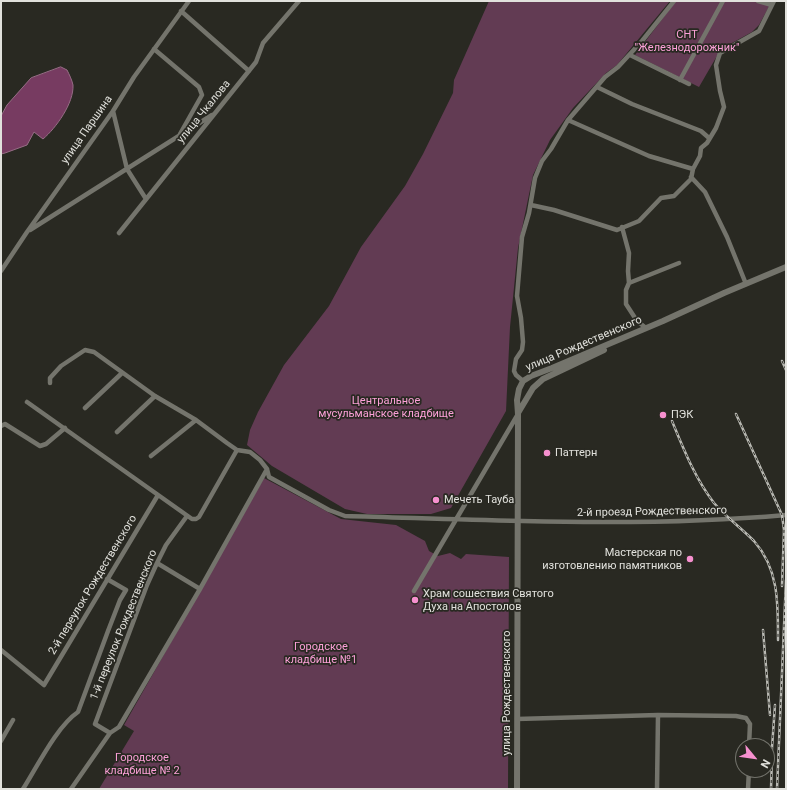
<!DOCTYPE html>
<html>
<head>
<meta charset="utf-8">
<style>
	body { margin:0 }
	#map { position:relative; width:787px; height:790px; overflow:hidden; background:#292922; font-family:Roboto,sans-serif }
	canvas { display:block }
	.frame { position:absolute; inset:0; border:2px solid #e1e1dc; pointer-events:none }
	.north { position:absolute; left:735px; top:738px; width:40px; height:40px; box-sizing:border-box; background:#292922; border:1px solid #73736c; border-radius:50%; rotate:119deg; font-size:11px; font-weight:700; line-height:16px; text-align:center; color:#e1e1dc }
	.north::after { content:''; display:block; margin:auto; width:14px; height:18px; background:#f690cf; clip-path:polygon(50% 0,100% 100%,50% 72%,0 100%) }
</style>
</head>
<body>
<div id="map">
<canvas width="787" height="790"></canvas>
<div class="frame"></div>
<div class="north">N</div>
</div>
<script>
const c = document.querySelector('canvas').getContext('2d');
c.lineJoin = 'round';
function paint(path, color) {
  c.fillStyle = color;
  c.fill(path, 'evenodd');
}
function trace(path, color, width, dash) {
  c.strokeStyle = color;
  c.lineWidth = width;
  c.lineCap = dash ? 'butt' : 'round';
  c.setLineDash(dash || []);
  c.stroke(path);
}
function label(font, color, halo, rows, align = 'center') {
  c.font = font + ' Roboto,sans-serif';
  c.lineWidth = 3.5;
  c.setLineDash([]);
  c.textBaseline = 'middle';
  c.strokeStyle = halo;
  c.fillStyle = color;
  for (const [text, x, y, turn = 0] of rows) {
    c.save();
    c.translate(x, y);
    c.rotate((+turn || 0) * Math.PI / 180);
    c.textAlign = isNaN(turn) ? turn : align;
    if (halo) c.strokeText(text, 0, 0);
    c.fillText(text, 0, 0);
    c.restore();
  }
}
const green = new Path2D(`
	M489 1H670L617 65 606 73 573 108 550 140 533 175 518 248 510 327 506 411 451 508 431 514H367L345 509 272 466 247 445 250 430 258 412 284 365 329 306 361 247 405 186 423 154 453 93 454 80Z
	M676 1H772L759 25 752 32 721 49 699 87 635 55Z
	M264 478 341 519 396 525 425 541 429 551 438 556 450 553 461 559 466 554 509 557 508 789H99L134 731 124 725Z`);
const water = new Path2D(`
	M61 67 67 70C69 74 72 80 73 85 74 103 56 128 43 139L34 132 27 145 5 153 1 154V116L7 105 31 78Z`);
const minor = new Path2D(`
	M758 1 772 5
	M181 11 249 71
	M154 49 199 87 202 95 180 134
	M630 55 689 84
	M680 80 723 1
	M597 87 632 104 701 131 709 138
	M113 111 127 169 146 199
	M568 120 649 156 693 169
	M691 177 705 192 727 237 746 284
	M531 205 554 210 617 230 639 221 661 198 674 196 691 179 693 169 700 156 701 148 707 143 716 128 724 107 720 91 716 65 720 53 759 31 774 1
	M622 227 629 253 628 271 629 283 626 290V304L637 321 646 328
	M30 230 212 115
	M119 233 256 62 263 43 299 1
	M1 271 27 232 113 111 134 77 189 1
	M629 283 679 263
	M523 381 516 375 514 371 516 359 522 350 523 342 521 318 517 296 522 237 529 213 535 178 542 161 551 149 568 120 605 77 618 67 642 41 674 1
	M50 383V378L61 366 85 350 94 352 155 396 196 420 227 443 237 450 250 452 260 460 267 469 269 477 329 510 345 516C491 520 640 528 786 515
	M27 402 192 519H196L199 517 237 450
	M85 408 122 373
	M1 426 5 424 40 446 46 444 65 428
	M117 432 155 396
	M151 456 196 420
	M187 516 166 545 157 563 147 585 95 724 110 733 119 727 200 589 267 469
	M157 563 200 589
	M414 591 518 414
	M1 650 44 685 158 495
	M517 719 658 715 736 716 746 718 750 724 749 746
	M1 741 13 720
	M23 789C37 767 57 726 78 712L108 631 120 600 126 590 107 579
	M71 789 110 733
	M657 789 658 715
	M748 789 749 770`);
const secondary = new Path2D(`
	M518 413 533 388 543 379 604 350
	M517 789 518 414 517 400 519 389 523 381 531 376 552 368 663 321 724 293 786 267`);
const rail = new Path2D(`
	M782 361 786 370
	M736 414 782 515 784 530 782 586
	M672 421C684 450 695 478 714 503 726 517 741 528 754 541 779 569 778 604 778 640
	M763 630 770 715
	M771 762 775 705
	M771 789 772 757
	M777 789 786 580`);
const markers = [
	[663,415,4,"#f690cf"],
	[547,453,4,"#f690cf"],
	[436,500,4,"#f690cf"],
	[690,559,4,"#f690cf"],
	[415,600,4,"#f690cf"]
];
const parkNames = [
	["СНТ",687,35],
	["\"Железнодорожник\"",687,48],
	["Центральное",386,401],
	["мусульманское кладбище",386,414],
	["Городское",321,647],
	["кладбище №1",321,660],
	["Городское",142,758],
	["кладбище № 2",142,771]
];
const streetNames = [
	["улица Чкалова",204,112,-51],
	["улица Паршина",87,130,-55],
	["улица Рождественского",584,344,-23],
	["2-й проезд Рождественского",652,512,-1],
	["2-й переулок Рождественского",93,585,-59],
	["1-й переулок Рождественского",124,625,-68],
	["улица Рождественского",507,693,-90]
];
const poiNames = [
	["ПЭК",671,415],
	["Паттерн",555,453],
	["Мечеть Тауба",444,500],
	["Мастерская по",682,553,"right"],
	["изготовлению памятников",682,566,"right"],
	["Храм сошествия Святого",423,594],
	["Духа на Апостолов",423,607]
];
paint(green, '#623b53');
paint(water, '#773b61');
trace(water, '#976d86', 1);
trace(minor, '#74746c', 4.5);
trace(secondary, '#74746c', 6);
trace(rail, '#b9b9b3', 2.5);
trace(rail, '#292922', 1, [3]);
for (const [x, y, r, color] of markers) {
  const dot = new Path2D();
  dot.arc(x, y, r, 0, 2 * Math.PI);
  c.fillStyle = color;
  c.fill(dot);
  trace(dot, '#292922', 1.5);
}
label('11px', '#fca0d8', '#292922', parkNames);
label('11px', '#e1e1dc', '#292922', streetNames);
label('11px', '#e1e1dc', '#292922', poiNames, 'left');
</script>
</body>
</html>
